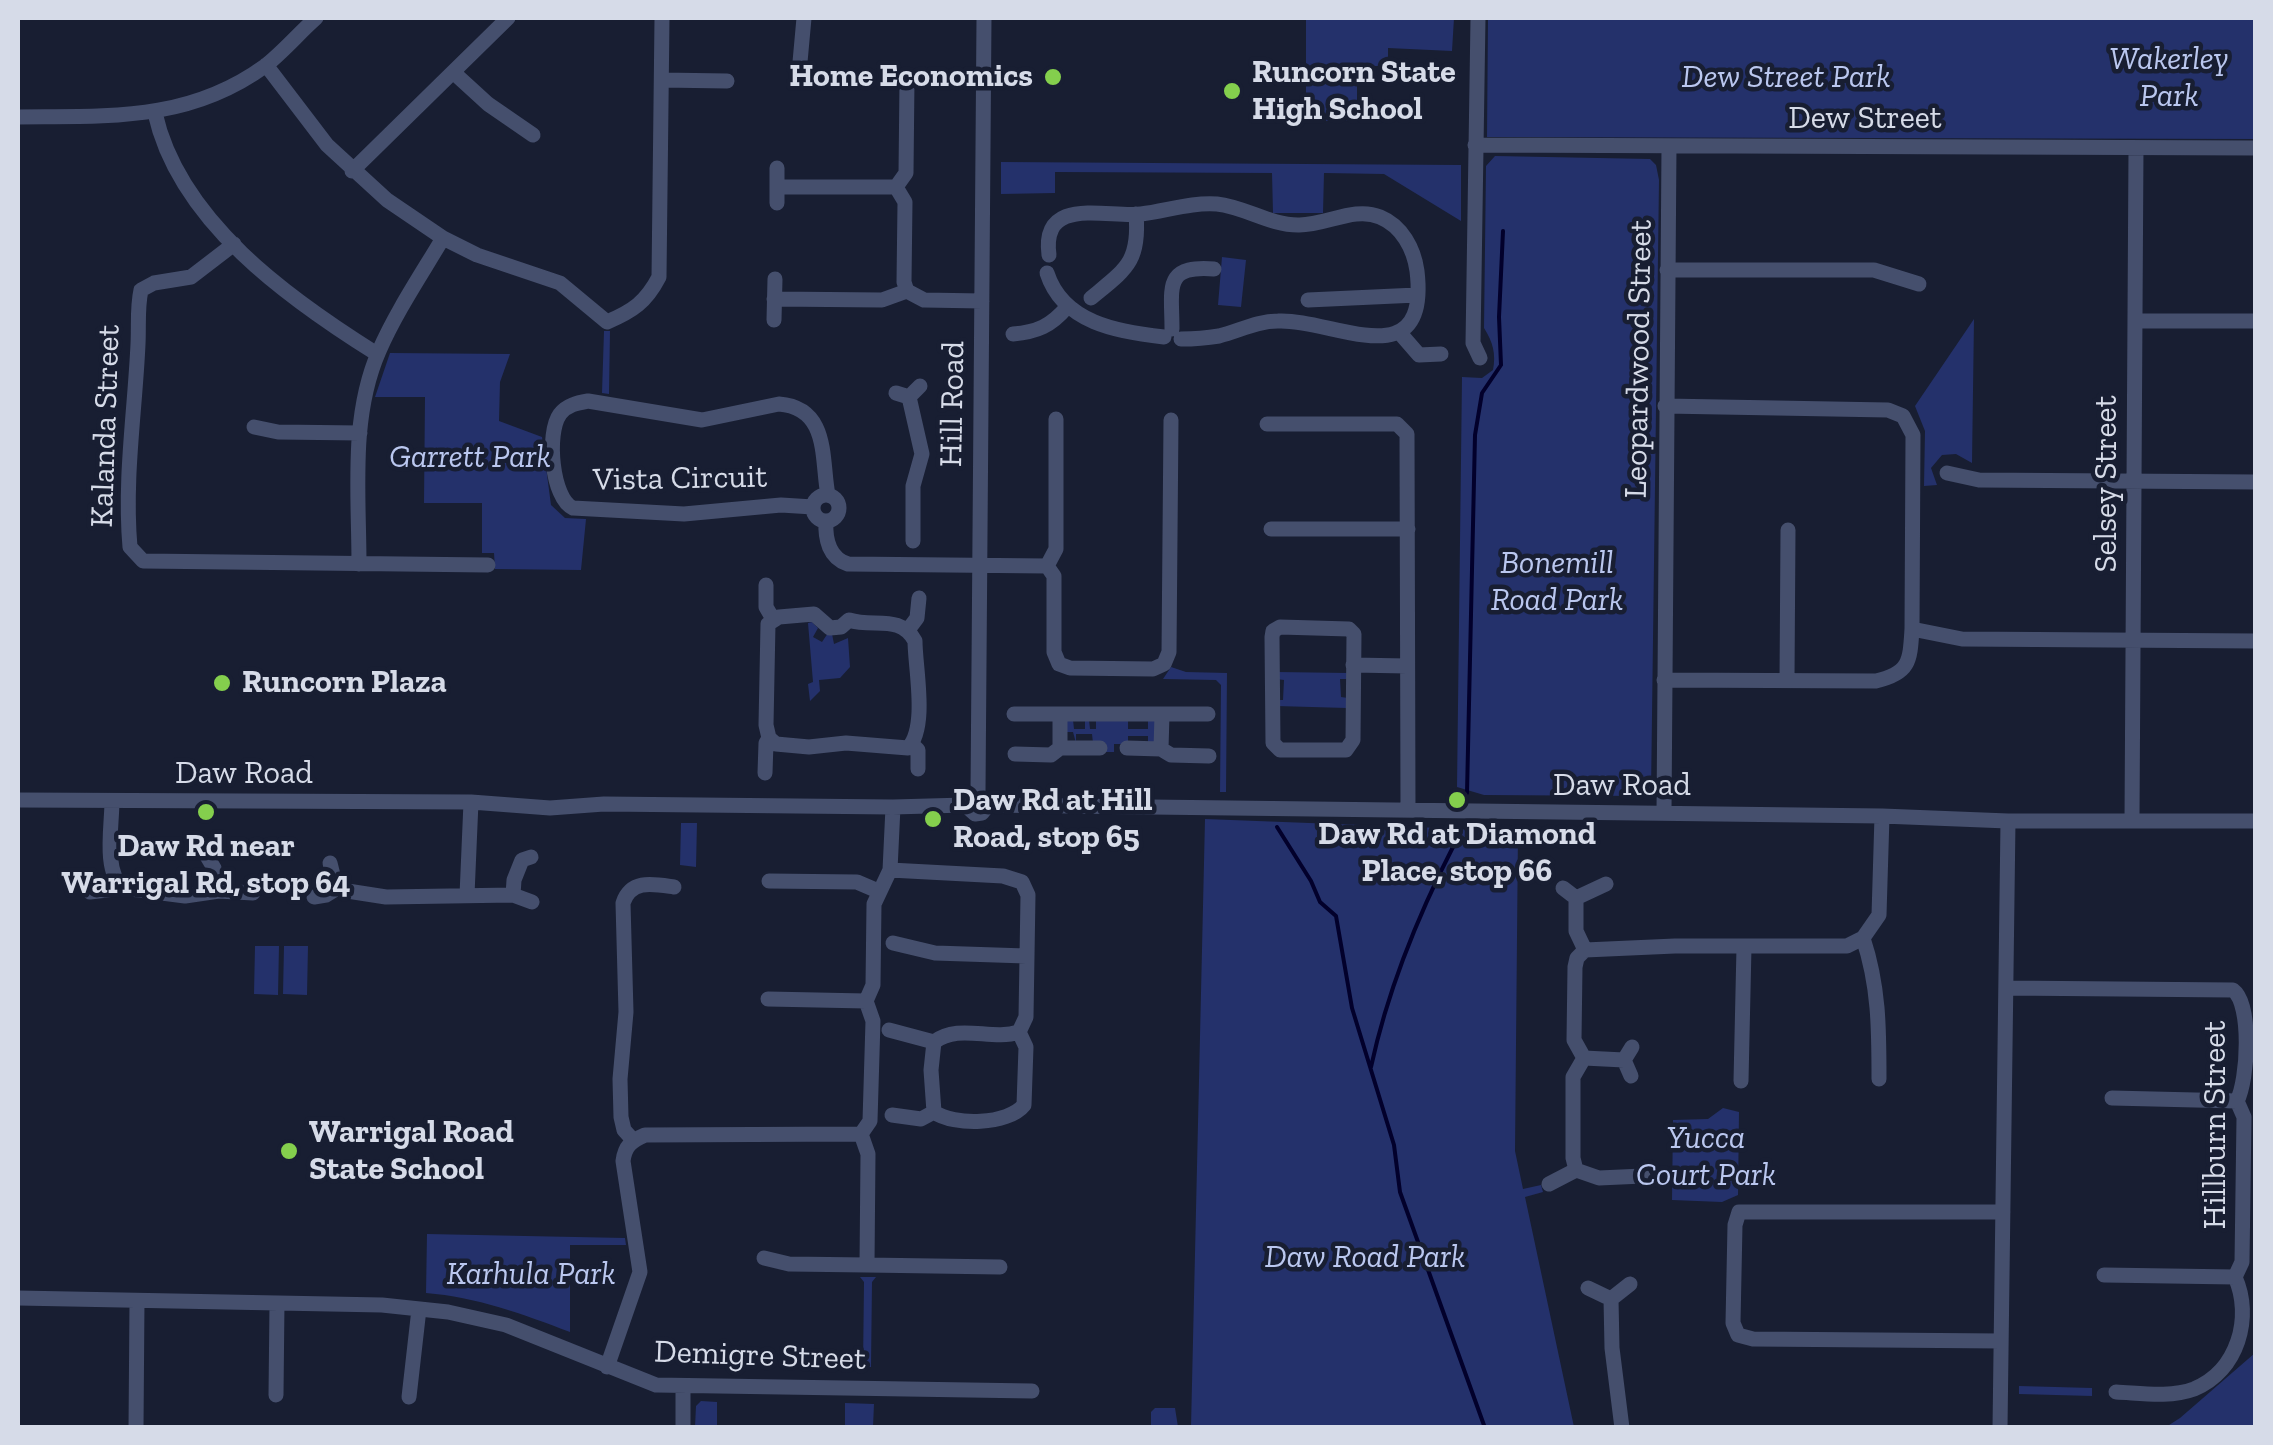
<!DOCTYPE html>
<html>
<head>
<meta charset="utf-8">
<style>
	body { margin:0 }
	#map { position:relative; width:2273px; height:1445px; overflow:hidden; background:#181e32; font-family:"Zilla Slab",serif }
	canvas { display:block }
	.frame { position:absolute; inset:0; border:20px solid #d6dbe8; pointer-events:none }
</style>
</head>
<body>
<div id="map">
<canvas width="2273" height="1445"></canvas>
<div class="frame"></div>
</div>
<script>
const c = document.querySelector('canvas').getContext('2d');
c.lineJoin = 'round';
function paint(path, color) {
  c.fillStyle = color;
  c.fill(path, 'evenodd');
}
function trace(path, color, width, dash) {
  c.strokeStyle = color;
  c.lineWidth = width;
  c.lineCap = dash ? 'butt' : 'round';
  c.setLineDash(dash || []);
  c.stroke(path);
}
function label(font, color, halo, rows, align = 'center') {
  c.font = font + ' "Zilla Slab",serif';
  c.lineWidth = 9;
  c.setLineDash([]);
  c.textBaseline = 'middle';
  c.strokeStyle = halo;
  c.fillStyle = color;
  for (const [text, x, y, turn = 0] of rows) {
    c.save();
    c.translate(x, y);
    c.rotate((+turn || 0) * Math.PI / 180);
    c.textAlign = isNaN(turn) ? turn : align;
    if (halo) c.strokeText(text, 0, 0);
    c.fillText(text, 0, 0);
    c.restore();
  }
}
const green = new Path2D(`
	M1306 18H1454L1452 51 1388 48V66H1357V121H1306Z
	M1488 18H2255V139L1487 137Z
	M1495 156 1650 159 1656 165 1659 180 1651 792 1641 796 1484 795 1457 787 1462 377 1482 378 1493 370C1496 354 1493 342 1484 328L1486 166Z
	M1001 162 1461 165V221L1384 174 1324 173 1323 213H1273L1272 173 1055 172V193L1001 194Z
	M1222 257 1246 260 1241 307 1218 305Z
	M1974 319 1972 463 1956 454 1942 455 1931 468 1937 485 1924 486 1925 431 1915 406Z
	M604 331H610L609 394 602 393Z
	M390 353 510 354 500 382 499 421 542 437 551 505 565 518 586 519 581 570 495 569 494 553H482V503H424L425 397H375Z
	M812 622 818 628 813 637 822 642 828 633 832 634 834 644 848 638 850 667 840 678 819 680 820 691 810 701 808 684 813 682 808 623Z
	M1171 667 1186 672 1227 673 1226 792H1220L1221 685 1216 680 1163 679Z
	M1277 672 1348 673V679H1340L1341 697 1348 698 1347 708 1276 706 1277 700H1283L1284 680 1276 679Z
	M1067 720H1073L1074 729H1085V720H1089L1090 729H1096V720H1128V729H1148V721H1156L1157 742 1148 744V736H1128V744H1114V752H1106V743H1093L1092 734H1076V743L1073 732H1064Z
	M1205 819 1518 831 1515 1151 1523 1189 1541 1185 1543 1192 1525 1197 1574 1427H1191Z
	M681 823H697L696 867 680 865Z
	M255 946H279L278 995 254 994Z
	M284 946H308L307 995 283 994Z
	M1723 1108 1739 1112 1738 1195 1722 1202 1672 1200 1673 1120 1708 1119Z
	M427 1234 625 1238 626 1245H570V1332C523 1314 476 1297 426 1293Z
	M860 1277H876L872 1282 871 1367H863L864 1282Z
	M2255 1353V1427H2166L2180 1418Z
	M2019 1386 2092 1388V1396L2019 1394Z
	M701 1401 717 1402V1427H695L696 1406Z
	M845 1403 874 1404 873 1427H845Z
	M1155 1408H1175L1178 1427H1151V1412Z`);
const stream = new Path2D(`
	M1467 793 1475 435 1482 393 1501 365 1499 317 1503 231
	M1277 827 1311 881 1320 902 1336 916 1352 1008 1394 1145 1400 1192 1485 1428
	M1371 1067C1388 988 1418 915 1455 843`);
const minor = new Path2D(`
	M1478 18 1473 343 1480 358
	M266 65 327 145 387 200 443 238 477 255 560 283 607 322C633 311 646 302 659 277L662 18
	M453 72 488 104 533 135
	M799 73 804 18
	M662 80 727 81
	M155 113C179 221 289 299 377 354
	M18 117C107 116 188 122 265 66 283 52 299 33 316 18
	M1475 145 2256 148
	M352 171 508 18
	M777 187H896L905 202 904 282 907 291 924 300 982 301
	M896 187 906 173 907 80
	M777 203V168
	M234 244 191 277 154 283 141 290C137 308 139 325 138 344 135 411 124 479 130 547L143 561 488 565
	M1049 255C1041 195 1107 218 1141 214 1166 211 1192 202 1217 204 1245 207 1270 225 1298 225 1325 226 1354 206 1380 217 1402 226 1414 249 1417 271 1430 380 1332 318 1278 321 1257 321 1239 331 1219 336 1207 338 1194 339 1181 339
	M1667 270H1874L1919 284
	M1047 273C1063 323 1118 332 1164 337
	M1091 298C1126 269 1140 262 1136 214
	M774 299 882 300 907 291
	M1308 300 1417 295
	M774 320 775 279
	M2135 321H2256
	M1172 329C1172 288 1163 265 1214 269
	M1399 332 1419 355 1441 354
	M1013 334C1037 332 1051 326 1067 307
	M896 393 909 397 920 386
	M909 397 922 454 913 486V541
	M1267 424H1397L1407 434 1408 810
	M254 427 278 432 360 433
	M1947 473 1979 480 2256 482
	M813 508a13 13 0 1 1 26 0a13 13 0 1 1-26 0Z
	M813 507 781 505 684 514 573 508C552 499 546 433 560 414 567 405 577 403 588 401L702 420 779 404C830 408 821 460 828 495
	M826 521C825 539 829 558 848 564L1047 566 1054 576V652L1059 664 1070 668 1153 669 1164 664 1169 652 1171 420
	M1271 529H1408
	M359 564C359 494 350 417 379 351 396 312 421 275 443 238
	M1047 566 1056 549V419
	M766 585V607L773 619
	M814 614 830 628 841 627 849 620C874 628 900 614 915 641 915 668 928 727 908 748L846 743 809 747 776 744 769 738 766 725 768 624 779 617Z
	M1280 627 1349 629 1354 634 1353 740 1346 750H1280L1273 743 1272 637 1273 631Z
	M1912 629 1962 639 2256 641
	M908 630 917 618 919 598
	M1353 665 1407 666
	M1664 680 1876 681C1910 673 1910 661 1912 629L1913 435 1903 416 1888 410 1665 406
	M1787 680 1788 530
	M1014 714H1208
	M1060 715V748H1100
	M912 744 918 750V769
	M1127 748 1161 749 1162 715
	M1161 749 1171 755 1209 756
	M1015 754 1051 755 1060 748
	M765 773 766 743 769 738
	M978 792 984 18
	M18 800 471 802 550 808 604 804 893 807 965 805
	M112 801C112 826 103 871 123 888
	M965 805 975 814 982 813 988 805 1882 816 2008 821H2256
	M893 807 890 870 874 904 873 985 866 1001 873 1021 870 1121 861 1134 868 1154 867 1265 1000 1267
	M1664 813 1669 146
	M2132 820 2136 148
	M205 853 214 868 219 891
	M330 863 335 883 341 890 386 897 513 895 532 902
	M769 881 857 882 878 891
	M1563 888 1576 898 1606 884
	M90 892 123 888 185 896 219 891 253 893
	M467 895 471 802
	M513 895 514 880 522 860 531 857
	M314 897 326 895 339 887
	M1576 898V931L1585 950 1577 958 1575 967 1574 1040 1584 1058 1573 1077V1158L1576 1170 1599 1178 1643 1176
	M1863 938C1879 986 1879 1029 1879 1079
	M893 943 935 953 1026 956
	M1585 950 1675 946H1847L1863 938 1879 915 1882 816
	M2006 988 2233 990C2252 1004 2248 1080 2237 1101L2244 1117 2242 1262 2235 1277C2253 1317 2238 1371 2194 1389 2170 1398 2140 1393 2116 1392
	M768 999 866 1001
	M889 1030 934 1042C959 1023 991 1041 1019 1032L1026 1017 1028 895 1022 882 1003 876 890 870
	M934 1042 931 1070 934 1112C954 1126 1008 1125 1024 1105L1026 1047 1019 1032
	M1584 1058 1624 1060
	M1631 1076 1624 1060 1632 1047
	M1741 1081 1744 947
	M2112 1098 2237 1101
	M892 1115 921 1119 934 1112
	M633 1140 624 1130 621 1117 620 1079 626 1012 623 903C631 879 653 884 674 887
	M1549 1184 1576 1170
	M764 1258 789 1264 867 1265
	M2104 1275 2235 1277
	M1588 1288 1611 1299 1630 1284
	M18 1298 382 1305 448 1312 506 1325 656 1385 1032 1391
	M1611 1299 1612 1348 1622 1428
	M2001 1341 1753 1339 1738 1335 1733 1323 1735 1225 1739 1212H2003
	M607 1367 640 1272 623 1161C625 1146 631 1141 645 1135L861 1134
	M276 1395 277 1303
	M409 1397 419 1309
	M136 1428 137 1301
	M683 1428V1386
	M2000 1428 2008 821`);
const markers = [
	[1053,77,10,"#84cf4d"],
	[1232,91,10,"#84cf4d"],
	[222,683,10,"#84cf4d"],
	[1457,800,10,"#84cf4d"],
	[206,812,10,"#84cf4d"],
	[933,819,10,"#84cf4d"],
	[289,1151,10,"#84cf4d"]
];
const parkNames = [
	["Wakerley",2169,60],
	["Park",2169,97],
	["Dew Street Park",1786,78],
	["Garrett Park",470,458],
	["Bonemill",1557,564],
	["Road Park",1557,601],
	["Yucca",1706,1139],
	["Court Park",1706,1176],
	["Daw Road Park",1365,1258],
	["Karhula Park",531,1275]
];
const poiNames = [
	["Runcorn State",1252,73],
	["High School",1252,110],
	["Home Economics",1033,77,"right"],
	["Runcorn Plaza",242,683],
	["Daw Rd at Hill",953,801],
	["Road, stop 65",953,838],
	["Daw Rd at Diamond",1457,835,"center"],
	["Place, stop 66",1457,872,"center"],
	["Daw Rd near",206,847,"center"],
	["Warrigal Rd, stop 64",206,884,"center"],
	["Warrigal Road",309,1133],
	["State School",309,1170]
];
const streetNames = [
	["Dew Street",1865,119],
	["Leopardwood Street",1639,359,-89],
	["Hill Road",953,404,-89],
	["Kalanda Street",106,426,-88],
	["Vista Circuit",680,479,-1],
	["Selsey Street",2107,484,-90],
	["Daw Road",244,774],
	["Daw Road",1622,786],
	["Hillburn Street",2216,1125,-90],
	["Demigre Street",760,1356,2]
];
paint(green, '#24316b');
trace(stream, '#02002b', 4);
trace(minor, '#454f6d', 15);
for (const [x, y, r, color] of markers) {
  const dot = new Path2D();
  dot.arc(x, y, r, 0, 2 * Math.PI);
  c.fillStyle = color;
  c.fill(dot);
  trace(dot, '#181e32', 4);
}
label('italic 32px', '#bac7ef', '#181e32', parkNames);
label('bold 32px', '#d6dbe8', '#181e32', poiNames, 'left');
label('32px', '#d6dbe8', '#181e32', streetNames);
</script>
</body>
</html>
